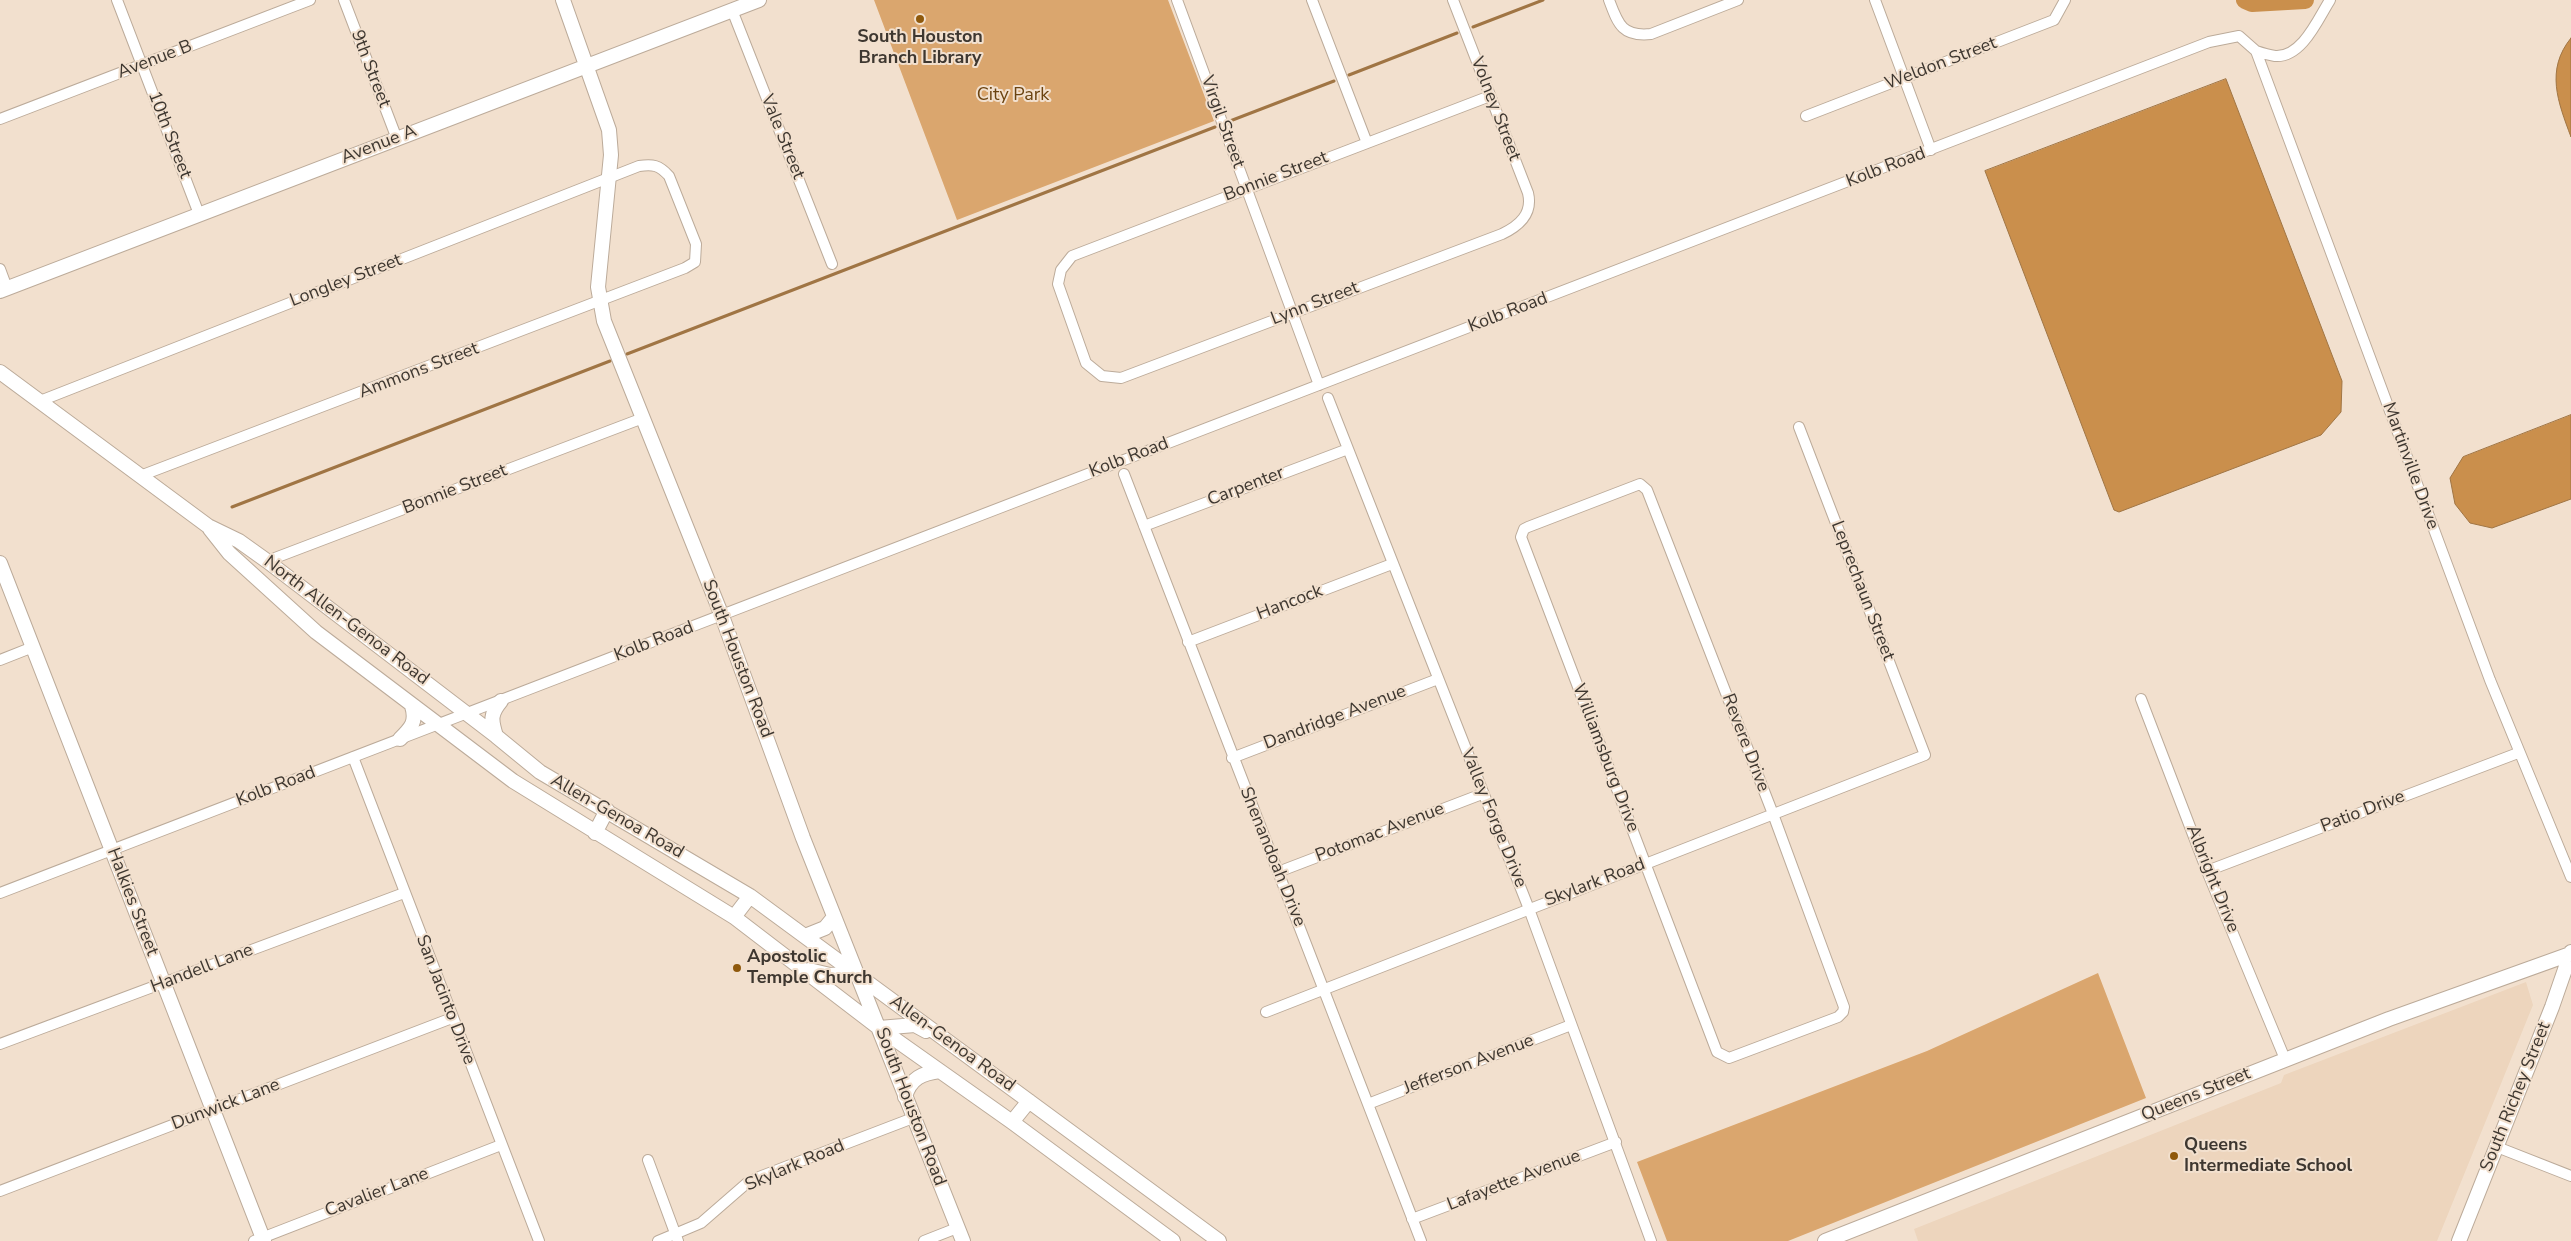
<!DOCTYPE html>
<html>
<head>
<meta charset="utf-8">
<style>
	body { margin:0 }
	canvas { display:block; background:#f2e0ce }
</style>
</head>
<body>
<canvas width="2571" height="1241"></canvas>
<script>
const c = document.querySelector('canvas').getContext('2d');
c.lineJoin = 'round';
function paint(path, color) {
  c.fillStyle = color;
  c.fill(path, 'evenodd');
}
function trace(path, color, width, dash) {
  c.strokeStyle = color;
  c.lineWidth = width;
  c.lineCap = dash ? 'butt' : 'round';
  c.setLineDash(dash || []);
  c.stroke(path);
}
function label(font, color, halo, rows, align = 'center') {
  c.font = font + ' "Nunito Sans",sans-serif';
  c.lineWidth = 4;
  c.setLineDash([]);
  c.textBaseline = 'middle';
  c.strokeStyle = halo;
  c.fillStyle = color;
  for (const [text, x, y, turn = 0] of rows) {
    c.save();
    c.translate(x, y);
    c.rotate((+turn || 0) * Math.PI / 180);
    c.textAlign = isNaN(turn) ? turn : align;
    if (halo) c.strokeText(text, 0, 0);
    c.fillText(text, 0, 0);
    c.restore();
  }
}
const built = new Path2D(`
	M2526 982 2533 1005 2437 1241H1918L1914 1229 2281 1083 2284 1075Z`);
const green = new Path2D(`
	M874 0H1168L1214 121 957 220Z
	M2098 973 2146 1098 1788 1241H1667L1637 1162 1927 1051Z`);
const water = new Path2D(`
	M2571 38V137C2558 102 2545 70 2571 38Z
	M2226 79 2342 381 2341 412 2321 435 2119 512 2114 510 1985 171Z
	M2571 415V499L2492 528 2470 523 2455 504 2450 478 2463 457Z`);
const stream = new Path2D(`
	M1473 27 1543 0
	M1349 75 1457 33
	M1230 121 1334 81
	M627 354 1215 127
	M232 507 610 361`);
const river = new Path2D(`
	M2245 0 2252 3 2305 0`);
const street = new Path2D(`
	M117 0 199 214
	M344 0 397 139
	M1177 0 1319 385
	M1312 0 1367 143
	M1453 0 1528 193C1533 214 1519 226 1502 234L1121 378 1102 376 1086 363 1058 284 1061 270 1072 256 1490 96
	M1609 0C1618 24 1622 37 1651 34L1738 0
	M1875 0 1931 150
	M732 10 832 264
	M2256 51C2262 53 2269 55 2275 56 2302 58 2318 19 2330 0
	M1806 116 2054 20 2065 0
	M0 119 310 0
	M0 269 7 288
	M1328 398 1529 909 1651 1241
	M40 401 639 166C653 164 659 165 669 176L696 244 695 262 685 268 140 476
	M1124 474 1421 1241
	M1640 484 1647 490 1773 814 1844 1007 1843 1012 1838 1017 1729 1058 1717 1052 1521 537 1524 529 1528 527Z
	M1144 526 1348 449
	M267 561 643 418
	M1188 642 1392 564
	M0 660 33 647
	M2141 699 2207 871 2285 1059
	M353 757 539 1241
	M1232 758 1438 679
	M2207 871 2518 753
	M1278 872 1482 794
	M0 893 2209 42 2239 36 2256 51 2490 680 2571 877
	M1266 1012 1925 755 1799 427
	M0 1044 404 893
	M1368 1104 1571 1025
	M2497 1147 2571 1176
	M648 1160 678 1241
	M0 1191 452 1018
	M1412 1219 1616 1142
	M254 1241 501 1145
	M658 1241 701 1223 747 1183 759 1177 913 1118
	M924 1241 957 1228`);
const secondary = new Path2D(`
	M563 0 609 130 611 155 598 287 604 321 722 616 803 838 963 1241
	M0 291 759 0
	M0 372 208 526 239 541 267 561 496 736 540 772 750 896 1219 1241
	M210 529 229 553 316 632 513 781 734 917 879 1028 1012 1122 1173 1241
	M0 563 264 1241
	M496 736C491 720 490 714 501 701
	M400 739C411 728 417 722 412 706
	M595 833 607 810
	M734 917 750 896
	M805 936 825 928 834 917
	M809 970 830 975 856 973
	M879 1028 915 1025 926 1031
	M905 1097C910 1078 923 1073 940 1071
	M1012 1122 1029 1101
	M1825 1241 2389 1019 2570 954
	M2459 1241 2552 1007 2571 952`);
const markers = [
	[920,19,5,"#8f590c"],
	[737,968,5,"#8f590c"],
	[2174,1156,5,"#8f590c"]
];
const poiNames = [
	["South Houston",920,38,"center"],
	["Branch Library",920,59,"center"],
	["Apostolic",747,958],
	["Temple Church",747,979],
	["Queens",2184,1146],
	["Intermediate School",2184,1167]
];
const streetNames = [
	["Avenue B",155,60,-21],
	["Weldon Street",1941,64,-21],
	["9th Street",370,69,69],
	["Volney Street",1495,109,69],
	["Virgil Street",1222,122,70],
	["10th Street",169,135,69],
	["Vale Street",782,137,68],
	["Avenue A",379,145,-21],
	["Kolb Road",1886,168,-21],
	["Bonnie Street",1276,177,-21],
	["Longley Street",346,281,-21],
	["Lynn Street",1315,304,-21],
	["Kolb Road",1508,313,-21],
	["Ammons Street",419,371,-21],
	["Kolb Road",1129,458,-21],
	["Martinville Drive",2410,466,70],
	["Carpenter",1246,487,-21],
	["Bonnie Street",455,490,-21],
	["Leprechaun Street",1862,591,69],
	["Hancock",1290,603,-21],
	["North Allen-Genoa Road",346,621,37],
	["Kolb Road",654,642,-21],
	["South Houston Road",737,659,69],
	["Dandridge Avenue",1335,718,-21],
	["Revere Drive",1745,743,69],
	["Williamsburg Drive",1605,758,69],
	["Kolb Road",276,787,-21],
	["Patio Drive",2363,812,-21],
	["Allen-Genoa Road",617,817,30],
	["Valley Forge Drive",1493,818,68],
	["Potomac Avenue",1380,833,-21],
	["Shenandoah Drive",1272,857,68],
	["Albright Drive",2212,879,68],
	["Skylark Road",1595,883,-21],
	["Halkies Street",132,902,69],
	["Handell Lane",202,969,-21],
	["San Jacinto Drive",445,1000,69],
	["Allen-Genoa Road",952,1044,36],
	["Jefferson Avenue",1469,1065,-21],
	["Queens Street",2196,1095,-22],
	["South Richey Street",2516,1097,-68],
	["Dunwick Lane",226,1105,-21],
	["South Houston Road",910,1107,69],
	["Skylark Road",795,1166,-23],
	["Lafayette Avenue",1514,1181,-21],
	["Cavalier Lane",377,1193,-21]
];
const parkNames = [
	["City Park",1013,96]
];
paint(built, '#edd5bd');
paint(green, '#daa66e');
paint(water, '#ca8f4c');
trace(water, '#a07544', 1);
trace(stream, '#a07544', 3);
trace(river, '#ca8f4c', 18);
trace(street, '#bcab9a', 12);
trace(secondary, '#bcab9a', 16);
trace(street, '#fff', 10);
trace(secondary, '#fff', 14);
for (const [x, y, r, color] of markers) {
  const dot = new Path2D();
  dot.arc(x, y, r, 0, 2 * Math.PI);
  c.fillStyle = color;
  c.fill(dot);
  trace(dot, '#f2e0ce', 2);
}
label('bold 18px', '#3e3730', '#f2e0ce', poiNames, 'left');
label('18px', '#3e3730', '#f2e0ce', streetNames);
label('18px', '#6b4310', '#f2e0ce', parkNames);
</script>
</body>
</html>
